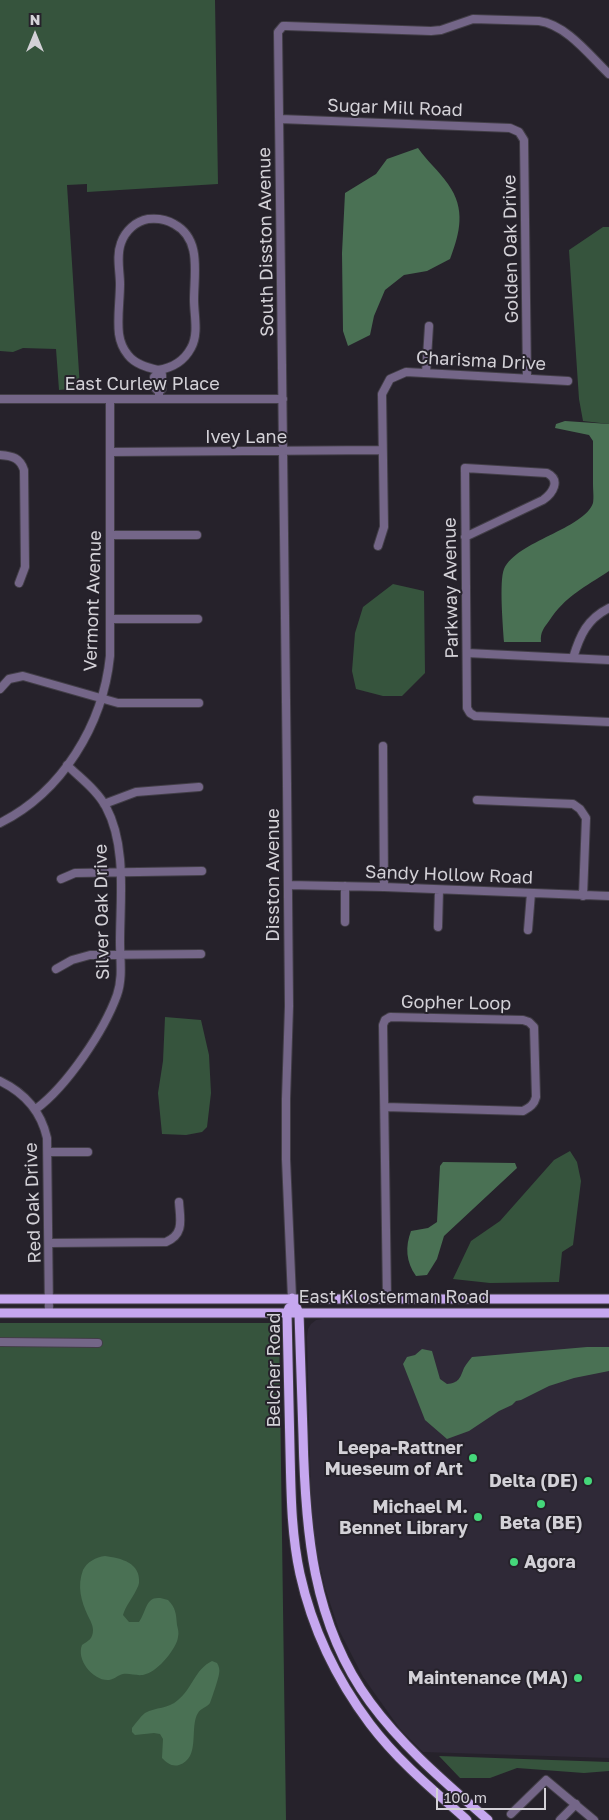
<!DOCTYPE html>
<html>
<head>
<meta charset="utf-8">
<style>
	body { margin:0 }
	#map { position:relative; width:609px; height:1820px; overflow:hidden; background:#26222b; font-family:"Golos Text",sans-serif }
	canvas { display:block }
	.north { position:absolute; left:10px; top:10px; width:50px; height:50px; -webkit-text-stroke:4px #26222b; paint-order:stroke; rotate:0deg; font-size:14px; font-weight:700; line-height:20px; text-align:center; color:#d3d1d7 }
	.north::after { content:''; display:block; margin:auto; width:18px; height:22px; background:#d3d1d7; clip-path:polygon(50% 0,100% 100%,50% 72%,0 100%) }
	.scale { position:absolute; left:436px; top:1788px; width:110px; height:22px; box-sizing:border-box; border:2px solid #d3d1d7; border-top:0; padding-left:6px; font-size:15px; line-height:18px; white-space:nowrap; color:#d3d1d7; -webkit-text-stroke:4px #26222b; paint-order:stroke }
</style>
</head>
<body>
<div id="map">
<canvas width="609" height="1820"></canvas>
<div class="north">N</div>
<div class="scale">100 m</div>
</div>
<script>
const c = document.querySelector('canvas').getContext('2d');
c.lineJoin = 'round';
function paint(path, color) {
  c.fillStyle = color;
  c.fill(path, 'evenodd');
}
function trace(path, color, width, dash) {
  c.strokeStyle = color;
  c.lineWidth = width;
  c.lineCap = dash ? 'butt' : 'round';
  c.setLineDash(dash || []);
  c.stroke(path);
}
function label(font, color, halo, rows, align = 'center') {
  c.font = font + ' "Golos Text",sans-serif';
  c.lineWidth = 4;
  c.setLineDash([]);
  c.textBaseline = 'middle';
  c.strokeStyle = halo;
  c.fillStyle = color;
  for (const [text, x, y, turn = 0] of rows) {
    c.save();
    c.translate(x, y);
    c.rotate((+turn || 0) * Math.PI / 180);
    c.textAlign = isNaN(turn) ? turn : align;
    if (halo) c.strokeText(text, 0, 0);
    c.fillText(text, 0, 0);
    c.restore();
  }
}
const built = new Path2D(`
	M324 1319 609 1320V1758L423 1752 400 1729 363 1677 339 1630 325 1588 315 1544 311 1498 307 1337 308 1329 311 1324 316 1320Z`);
const green = new Path2D(`
	M0 0H215L218 184 87 192V184L67 185 80 388 59 390 56 349 23 348 13 352 0 351Z
	M603 227H609V424L583 421 579 399 569 250Z
	M393 584 424 591 425 673 402 696H383L356 689 352 671 355 633 363 607Z
	M165 1017 201 1020 209 1055 211 1093 207 1127 202 1132 186 1135 162 1134 158 1093 163 1061Z
	M570 1151 577 1162 581 1181 573 1245 562 1252 559 1282 490 1283 453 1279 471 1241 500 1221 554 1160Z
	M0 1323H279L286 1820H0Z
	M439 1756 609 1762V1771L584 1773 517 1768 490 1778H460Z`);
const water = new Path2D(`
	M418 148C427 161 439 171 448 184 466 209 460 233 450 259L427 271 404 275 385 290 374 316 370 335 348 346 343 331 342 253 345 193 376 174 387 159Z
	M565 421 609 424V571C585 587 565 596 549 621 544 628 540 632 541 642H504C503 627 499 581 504 569 517 541 584 529 593 503 594 498 593 490 593 484 593 470 593 456 593 441L589 435 555 428 556 424Z
	M443 1162 515 1163 517 1168 444 1236 437 1259 427 1275 416 1276C406 1262 405 1247 411 1231L428 1228 437 1222 440 1166Z
	M587 1347H609V1371L574 1378 549 1386 521 1400 516 1401 512 1405 499 1411 469 1431 447 1439 425 1420 403 1364 407 1357 415 1355 422 1349 432 1351 440 1379 447 1384C459 1383 460 1378 464 1368 466 1364 469 1361 472 1357Z
	M105 1556C121 1558 141 1563 139 1583 138 1590 127 1604 124 1612L123 1615 129 1622H139C148 1609 145 1592 168 1600 176 1608 176 1614 177 1625 178 1629 179 1633 178 1637 177 1648 158 1671 146 1674 139 1677 131 1673 123 1674 118 1675 115 1679 109 1680 93 1681 76 1660 82 1645 88 1641 93 1639 93 1630 93 1625 90 1620 88 1616 81 1601 77 1586 83 1570 87 1562 96 1557 105 1556Z
	M212 1661 217 1663C219 1666 220 1670 219 1674 219 1677 211 1701 210 1703 206 1708 201 1708 198 1713 189 1727 201 1758 179 1765 172 1767 167 1763 162 1758L163 1739 160 1734 154 1733 135 1735 132 1732V1728C136 1723 140 1717 145 1713 156 1707 168 1709 178 1700 192 1689 195 1669 212 1661Z`);
const minor = new Path2D(`
	M280 119 510 128 519 132 524 140 527 378
	M158 370C146 367 135 364 128 355 123 349 120 341 119 334 117 318 120 300 120 284 120 271 116 256 121 243 125 231 136 221 148 219 158 218 166 219 174 224 202 239 194 273 194 300 194 315 199 334 191 348 184 361 172 368 158 370V374
	M426 373 429 326
	M159 392 154 387V377L158 374 162 375V389L159 392V399
	M0 399H283
	M110 452 382 450
	M0 455C13 456 20 458 24 470L25 567 19 583
	M110 535H197
	M465 537 543 500C553 493 561 480 547 473L465 468 467 708 470 713 475 716 609 722
	M378 546 384 527 382 394 390 379 406 372 568 381
	M110 619H198
	M467 653 609 660
	M573 658C580 635 587 619 609 608
	M0 689 9 679 23 676 118 703H199
	M383 746 384 887
	M477 800 573 804 580 809 586 818 583 896
	M104 804 136 792 199 787
	M0 823C62 792 103 725 110 656V399
	M61 879 75 873 202 871
	M288 885 384 887 609 896
	M345 922V886
	M438 927 439 890
	M528 930 531 893
	M56 969 72 960 90 955 201 954
	M0 1081C25 1093 41 1111 47 1138L49 1313
	M385 1107 523 1111C530 1107 534 1105 536 1097L534 1027 529 1022 523 1020 390 1017 385 1020 383 1025 387 1298
	M36 1109C67 1086 104 1031 117 995 123 978 120 960 120 942 120 899 127 846 106 807 97 790 80 778 67 765
	M48 1152H88
	M50 1243 166 1242C185 1234 180 1219 179 1202
	M292 1298 286 1159V1099L289 1006 287 784 278 32 283 26H286L431 31 441 30 473 19 539 21C567 25 590 56 609 74
	M0 1342 98 1343
	M511 1814 546 1780 594 1820
	M560 1820 576 1804`);
const major = new Path2D(`
	M292 1298 299 1313C300 1354 302 1394 303 1434 305 1529 312 1623 370 1702 403 1747 446 1783 488 1820
	M0 1299H609
	M289 1308 287 1313C288 1359 289 1404 290 1450 291 1491 291 1533 300 1574 312 1628 337 1680 370 1724 398 1761 433 1790 467 1820
	M0 1313H609`);
const markers = [
	[473,1458,5,"#45d77a"],
	[588,1481,5,"#45d77a"],
	[541,1504,5,"#45d77a"],
	[478,1517,5,"#45d77a"],
	[514,1562,5,"#45d77a"],
	[578,1678,5,"#45d77a"]
];
const streetNames = [
	["Sugar Mill Road",395,108,2],
	["South Disston Avenue",266,242,-91],
	["Golden Oak Drive",511,249,-91],
	["Charisma Drive",481,361,3],
	["East Curlew Place",142,384],
	["Ivey Lane",246,437],
	["Parkway Avenue",451,588,-91],
	["Vermont Avenue",93,601,-88],
	["Disston Avenue",273,875,-90],
	["Sandy Hollow Road",449,875,2],
	["Silver Oak Drive",102,912,-91],
	["Gopher Loop",456,1003,1],
	["Red Oak Drive",33,1203,-92],
	["East Klosterman Road",394,1297],
	["Belcher Road",274,1370,-90]
];
const poiNames = [
	["Leepa-Rattner",463,1448],
	["Mueseum of Art",463,1469],
	["Delta (DE)",578,1481],
	["Michael M.",468,1507],
	["Bennet Library",468,1528],
	["Beta (BE)",541,1523,"center"],
	["Agora",524,1562,"left"],
	["Maintenance (MA)",568,1678]
];
paint(built, '#2f2937');
paint(green, '#36543d');
paint(water, '#4a7154');
trace(minor, '#423e47', 10);
trace(major, '#423e47', 11);
trace(minor, '#746688', 8);
trace(major, '#c6a7ef', 9);
for (const [x, y, r, color] of markers) {
  const dot = new Path2D();
  dot.arc(x, y, r, 0, 2 * Math.PI);
  c.fillStyle = color;
  c.fill(dot);
  trace(dot, '#26222b', 2);
}
label('18px', '#d3d1d7', '#26222b', streetNames);
label('bold 18px', '#d3d1d7', '#26222b', poiNames, 'right');
</script>
</body>
</html>
